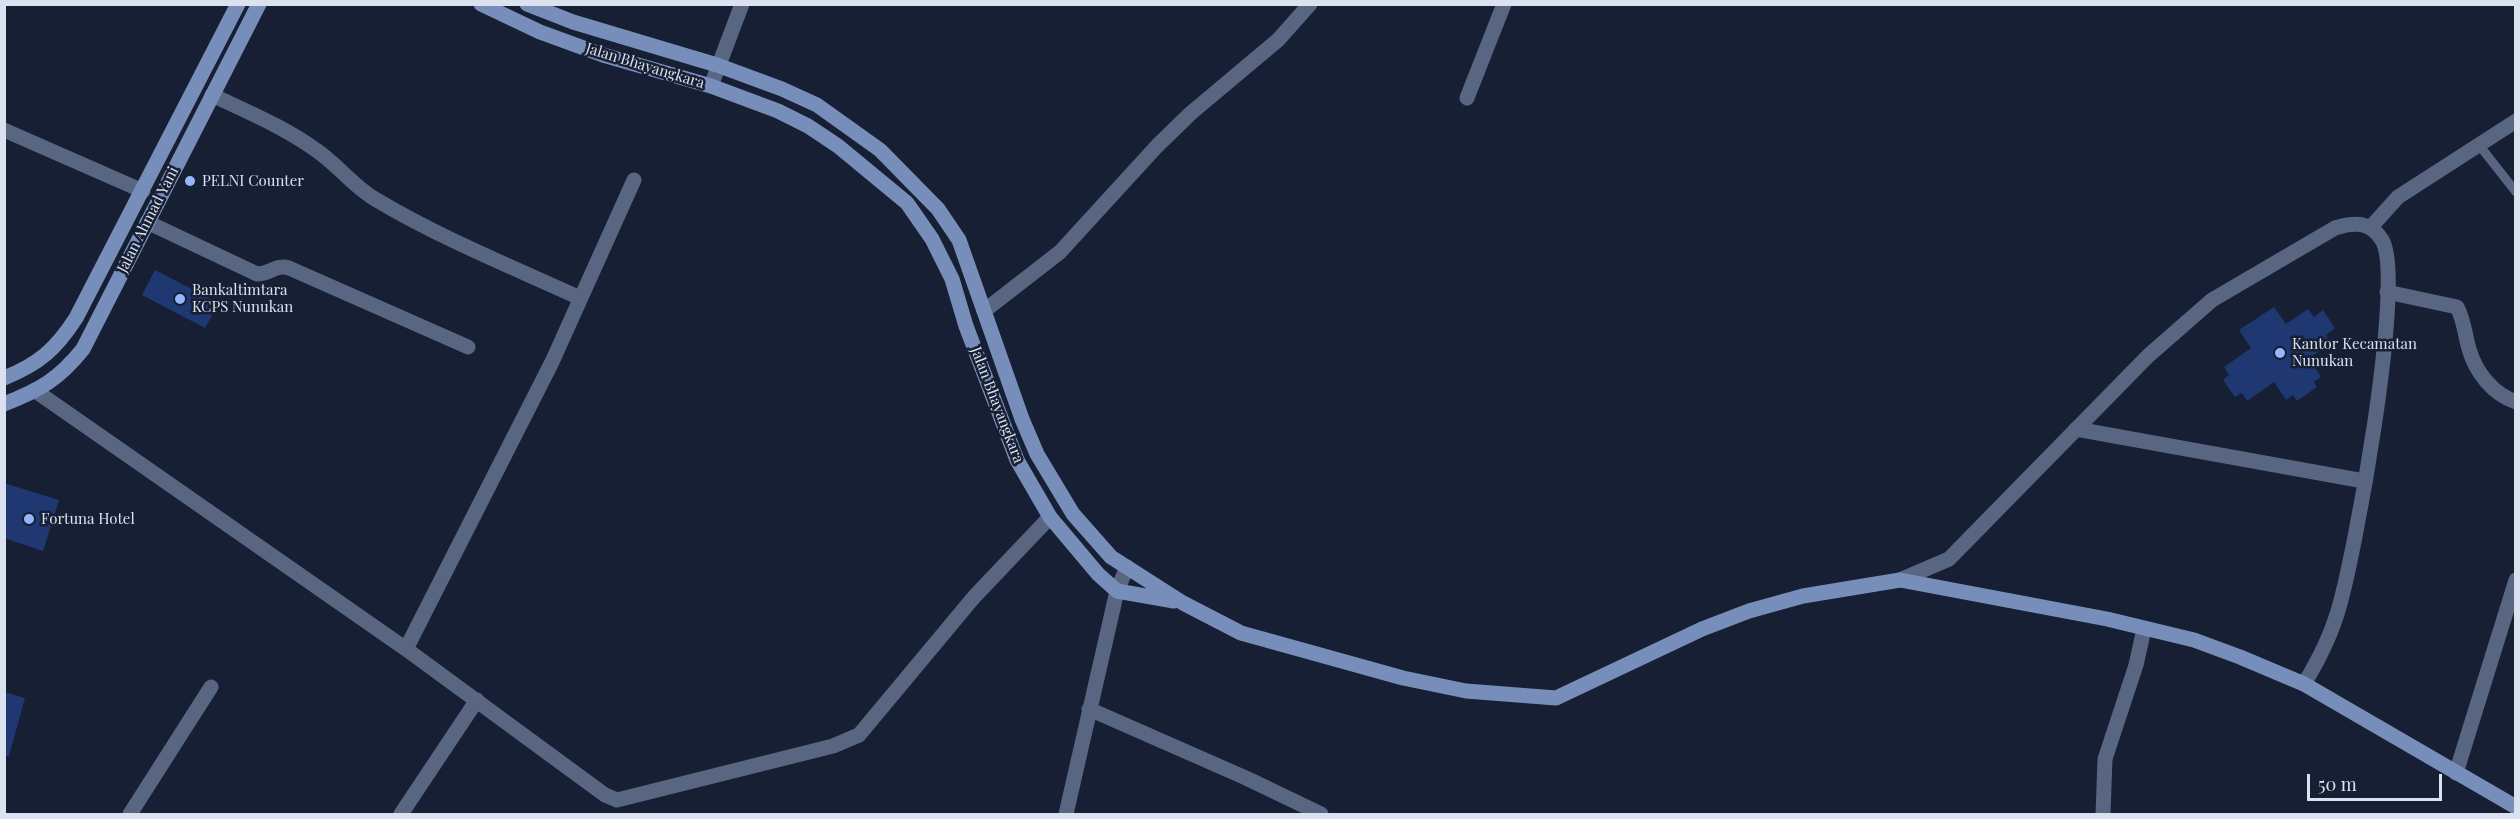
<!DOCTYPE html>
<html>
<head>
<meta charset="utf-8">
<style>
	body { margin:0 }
	#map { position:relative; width:2520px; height:819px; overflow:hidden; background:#161f33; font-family:"Playfair Display",serif }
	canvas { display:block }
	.frame { position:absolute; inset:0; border:6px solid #dae1ef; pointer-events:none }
	.scale { position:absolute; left:2307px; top:774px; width:135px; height:27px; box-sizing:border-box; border:3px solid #dae1ef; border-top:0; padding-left:8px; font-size:18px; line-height:21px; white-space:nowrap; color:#dae1ef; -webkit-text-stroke:4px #161f33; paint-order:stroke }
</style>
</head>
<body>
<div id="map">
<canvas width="2520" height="819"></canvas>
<div class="frame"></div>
<div class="scale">50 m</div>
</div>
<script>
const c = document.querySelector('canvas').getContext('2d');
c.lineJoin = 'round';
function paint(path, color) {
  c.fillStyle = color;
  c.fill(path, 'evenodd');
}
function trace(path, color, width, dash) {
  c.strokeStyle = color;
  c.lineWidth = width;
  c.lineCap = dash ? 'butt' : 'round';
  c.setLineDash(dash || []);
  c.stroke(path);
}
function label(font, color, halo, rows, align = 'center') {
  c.font = font + ' "Playfair Display",serif';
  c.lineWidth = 5;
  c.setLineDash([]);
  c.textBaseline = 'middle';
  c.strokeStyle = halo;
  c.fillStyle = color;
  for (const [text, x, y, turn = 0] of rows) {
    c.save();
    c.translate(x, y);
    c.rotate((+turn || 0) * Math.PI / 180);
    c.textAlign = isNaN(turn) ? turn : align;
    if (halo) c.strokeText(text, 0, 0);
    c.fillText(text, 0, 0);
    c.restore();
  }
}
const building = new Path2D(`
	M155 270 219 303 205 328 142 295Z
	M2274 307 2286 324 2308 309 2314 317 2323 310 2335 328 2326 335 2332 343 2309 358 2321 377 2314 382 2317 387 2297 401 2293 395 2286 400 2274 382 2247 401 2242 393 2235 397 2223 380 2229 375 2224 367 2251 348 2239 330Z
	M4 483 59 500 43 551 4 538Z
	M4 692 25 698 9 756H4Z`);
const service = new Path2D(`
	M2479 145 2516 192`);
const minor = new Path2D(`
	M711 86 742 4
	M212 95C248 112 284 127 316 150 338 165 353 186 375 199 440 238 512 267 580 298
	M1467 98 1504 4
	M4 130 143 191
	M147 222 257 274C270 274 276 264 289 268L468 347
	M2387 292 2457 307C2464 320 2465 335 2469 349 2476 373 2493 394 2516 402
	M984 311 1060 252 1157 146 1191 113 1278 40 1310 4
	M37 392 406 649 605 795 617 800 833 746 859 735 974 597 1050 517
	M2076 429 2364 481
	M406 649 552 362 634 180
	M1089 709 1246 778 1321 814
	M2456 773 2516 580
	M130 814 211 687
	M401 814 477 700
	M1066 814 1117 591 1127 567
	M2103 814 2105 759 2136 665 2144 629`);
const tertiary = new Path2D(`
	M2371 227 2398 197 2516 121
	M1900 580 1949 559 2148 356 2212 300 2335 228C2354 222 2370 221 2382 240 2406 278 2354 562 2337 614 2329 640 2318 661 2304 684`);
const secondary = new Path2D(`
	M481 4 540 32 603 55 711 86 778 111 808 126 838 146 907 203 932 239 952 279 966 326 1017 460 1050 517 1098 574 1117 591 1174 601
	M527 4 573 22 717 65 782 89 817 105 880 150 938 209 959 240 1022 419 1037 454 1073 514 1111 557 1183 603 1241 633 1403 678 1466 691 1556 698 1702 629 1749 611 1803 596 1900 580 2107 619 2194 640 2240 657 2304 684 2516 807
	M4 378C39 364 56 349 76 318L238 4
	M4 404C40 390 59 379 83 349L259 4`);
const markers = [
	[190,181,6,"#95b6fd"],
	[180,299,6,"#95b6fd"],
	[2280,353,6,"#95b6fd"],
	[29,519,6,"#95b6fd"]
];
const streetNames = [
	["Jalan Bhayangkara",645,66,17],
	["Jalan Ahmad Yani",148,220,-63],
	["Jalan Bhayangkara",997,405,69]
];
const poiNames = [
	["PELNI Counter",202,181],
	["Bankaltimtara",192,290],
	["KCPS Nunukan",192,307],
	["Kantor Kecamatan",2292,344],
	["Nunukan",2292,361],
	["Fortuna Hotel",41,519]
];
paint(building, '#1f3872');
trace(service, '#586681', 9);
trace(minor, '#586681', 15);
trace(tertiary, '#586681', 15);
trace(secondary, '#788eba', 15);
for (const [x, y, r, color] of markers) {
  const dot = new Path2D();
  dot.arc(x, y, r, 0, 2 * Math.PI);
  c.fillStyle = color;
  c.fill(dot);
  trace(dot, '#161f33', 2);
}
label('15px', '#dae1ef', '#161f33', streetNames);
label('15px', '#dae1ef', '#161f33', poiNames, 'left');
</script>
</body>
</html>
